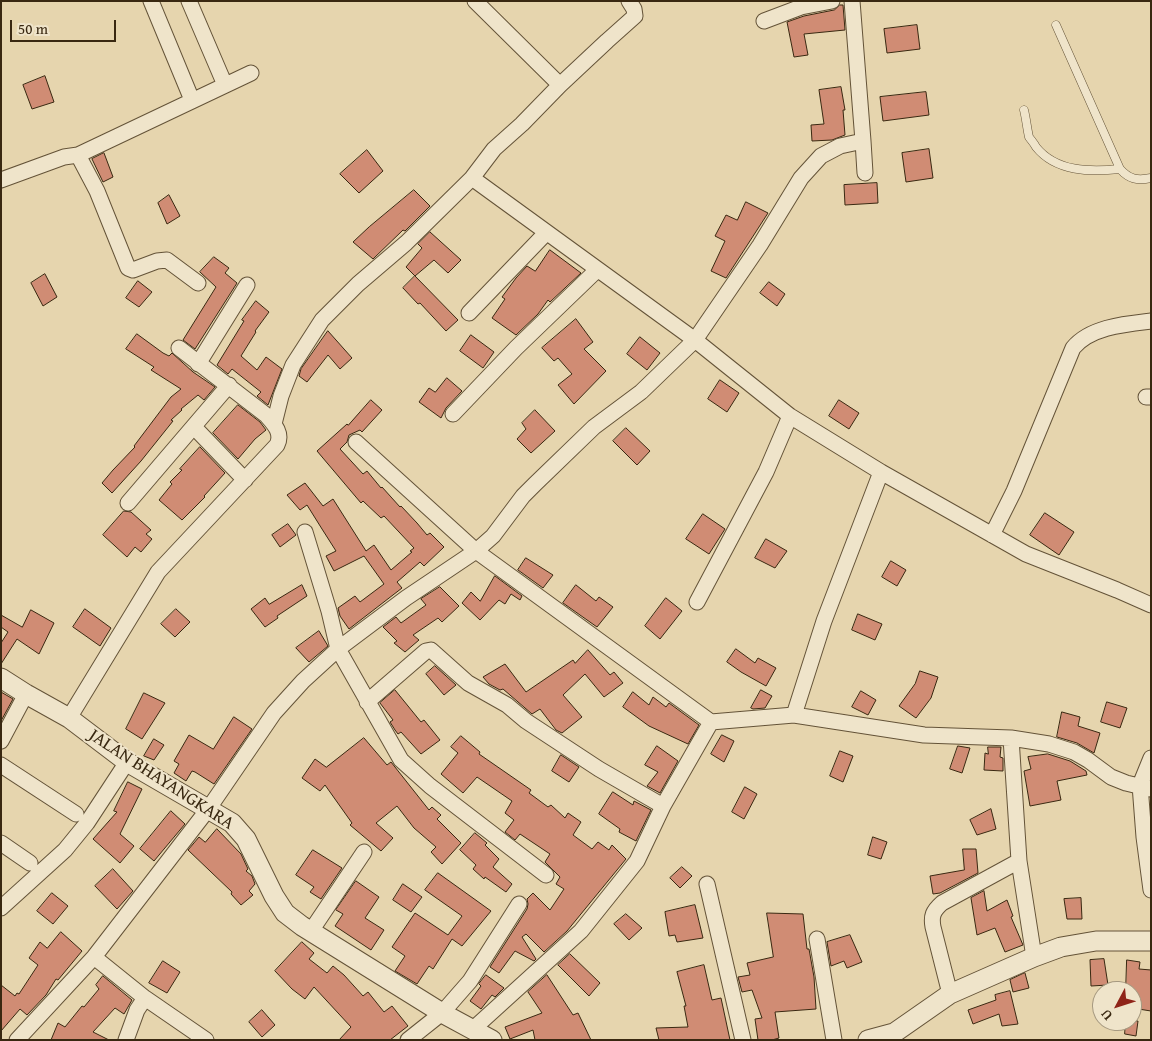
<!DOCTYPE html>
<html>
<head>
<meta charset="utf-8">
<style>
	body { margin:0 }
	#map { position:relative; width:1152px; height:1041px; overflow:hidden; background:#e6d5ae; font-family:"Gentium Book Plus",serif }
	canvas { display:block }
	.frame { position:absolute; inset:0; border:2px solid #392811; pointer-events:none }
	.north { position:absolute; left:1092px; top:981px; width:50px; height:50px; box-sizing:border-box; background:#efe4ca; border:1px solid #a69980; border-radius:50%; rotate:230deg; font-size:14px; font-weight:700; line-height:20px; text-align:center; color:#392811 }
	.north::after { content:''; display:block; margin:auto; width:18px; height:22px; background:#8f2418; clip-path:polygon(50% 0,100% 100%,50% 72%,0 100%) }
	.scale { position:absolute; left:10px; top:20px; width:106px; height:22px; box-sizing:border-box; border:2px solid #392811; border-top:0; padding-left:6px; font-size:15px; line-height:18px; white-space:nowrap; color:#392811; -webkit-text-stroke:4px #efe4ca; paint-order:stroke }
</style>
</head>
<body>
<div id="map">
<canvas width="1152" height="1041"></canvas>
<div class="frame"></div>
<div class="north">U</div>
<div class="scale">50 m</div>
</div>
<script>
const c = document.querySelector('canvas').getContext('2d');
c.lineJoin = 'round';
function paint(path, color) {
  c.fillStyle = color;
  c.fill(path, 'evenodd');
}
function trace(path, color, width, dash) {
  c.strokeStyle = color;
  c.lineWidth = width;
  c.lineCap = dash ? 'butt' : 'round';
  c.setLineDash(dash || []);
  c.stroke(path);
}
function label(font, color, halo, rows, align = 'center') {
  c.font = font + ' "Gentium Book Plus",serif';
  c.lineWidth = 4;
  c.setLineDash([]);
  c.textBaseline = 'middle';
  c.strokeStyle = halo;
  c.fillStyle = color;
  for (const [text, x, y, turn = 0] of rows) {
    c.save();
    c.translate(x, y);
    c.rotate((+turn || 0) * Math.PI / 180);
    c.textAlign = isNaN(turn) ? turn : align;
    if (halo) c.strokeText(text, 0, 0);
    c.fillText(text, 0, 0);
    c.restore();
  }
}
const building = new Path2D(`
	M840 5H843L845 30 804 34 808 55 794 57 787 22 804 16 834 10Z
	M917 25 920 49 887 53 884 29Z
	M45 76 54 102 32 109 23 85Z
	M841 87 845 110H843L845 135 832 140 812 141 811 125 824 124 819 90Z
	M926 92 929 115 883 121 880 97Z
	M929 149 933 178 906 182 902 153Z
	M367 150 383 171 359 193 340 174Z
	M104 153 113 177 103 182 92 159Z
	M877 183 878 203 845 205 844 185Z
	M414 190 430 206 405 231 403 230 373 259 353 242 369 227Z
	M169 195 180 216 167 224 158 203Z
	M746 202 768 213 726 278 711 271 725 241 715 236 726 215 737 220Z
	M430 232 461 260 448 273 434 260 415 276 406 267 422 248 418 244Z
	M550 250 581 273 550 302 548 300 538 314 516 335 492 318 505 299 502 297 516 278 527 266 535 271Z
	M214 257 229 268 225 273 237 283 195 349 183 340 216 287 200 272Z
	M45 274 57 297 43 306 31 283Z
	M415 276 458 320 446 331 420 303 418 304 403 288Z
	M138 281 152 292 139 307 126 298Z
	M769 282 785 294 777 306 760 293Z
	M256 301 269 312 255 331 256 332 241 356 257 370 266 357 282 369 268 405 257 396 261 392 232 369 228 374 217 365 244 321 242 320Z
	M576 319 593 342 584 349 606 371 574 404 558 385 572 374 558 358 554 361 542 348Z
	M328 331 352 358 340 369 328 355 307 382 299 376 301 369Z
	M137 334 163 353 169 356 172 353 193 372 215 387 204 400 198 395 181 409 182 410 171 420 173 421 141 461 112 493 102 483 113 470 135 447 134 446 171 397 181 389 151 370 154 367 126 349Z
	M471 335 494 352 483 368 460 351Z
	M640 337 660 353 647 370 627 354Z
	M447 378 462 391 446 408 441 418 419 402 429 388 435 392Z
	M720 380 739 393 727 412 708 399Z
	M371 400 382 410 362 432 360 430 349 435 347 442 340 449 363 474 367 471 381 488 382 487 400 507 401 506 417 523 427 535 430 533 444 547 424 566 420 562 397 582 402 588 349 629 340 616 338 608 355 596 360 602 384 584 364 556 334 571 326 556 336 551 322 529 307 505 300 510 287 495 305 483 323 506 333 499 366 551 374 545 391 570 412 552 410 551 414 548 384 516 381 518 363 501 361 503 317 451 347 424 348 425Z
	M839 400 859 413 849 429 829 416Z
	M238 405 260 422 266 430 255 439 238 459 213 433Z
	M535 410 555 431 531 453 517 439 526 429 522 423Z
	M626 428 650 451 637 465 613 441Z
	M200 447 225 473 204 496 205 497 182 520 159 500 172 484 170 482 182 470 180 469Z
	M124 511 131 512 151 530 146 534 152 539 141 552 135 547 127 557 103 535Z
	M1045 513 1074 532 1059 555 1030 535Z
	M703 514 725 529 709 554 686 539Z
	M288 524 296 535 280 547 272 535Z
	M766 539 787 551 775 568 755 558Z
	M526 558 553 575 543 588 518 570Z
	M891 561 906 570 897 586 882 577Z
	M495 576 522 596 520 600 511 594 505 604 499 600 480 620 462 603 471 592 480 601Z
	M302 585 307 596 277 616 278 618 265 627 251 609 265 598 269 604Z
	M576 585 596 601 599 597 613 607 597 627 563 603Z
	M440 587 459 606 442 622 438 618 413 635 419 640 405 652 394 643 397 641 383 627 396 617 401 623 426 605 421 599Z
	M666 598 682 611 660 639 645 626Z
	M85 609 111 628 100 646 73 627Z
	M176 609 190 622 175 637 161 624Z
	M31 610 54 623 39 654 17 639 1 664V643L8 632 1 627V615L22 627Z
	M858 614 882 624 875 640 852 630Z
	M319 631 328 646 309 662 296 648Z
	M736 649 755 663 758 658 776 668 766 686 741 672 727 662Z
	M588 650 610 675 614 672 623 683 604 697 585 674 563 695 582 717 562 733 556 730 540 709 532 714 503 689 500 690 489 684 483 677 505 664 526 692 573 660 575 663Z
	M435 666 456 685 444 695 426 674Z
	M920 671 938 677 931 698 916 718 899 706 915 684Z
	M395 690 421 722 424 720 440 740 421 754 401 732 398 734 395 730 390 722 393 720 380 703Z
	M761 690 772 696 765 708 753 709 751 708Z
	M861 691 876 700 868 715 852 707Z
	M1 692 13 699 1 721Z
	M633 692 649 705 653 697 666 707 669 703 699 725 688 744 649 726 623 707Z
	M144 693 165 703 142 739 126 729Z
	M1107 702 1127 708 1120 728 1101 722Z
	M1062 712 1080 717 1078 726 1100 733 1094 753 1077 743 1057 737Z
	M234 717 252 729 214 784 195 772 192 771 186 781 174 773 179 764 174 761 189 735 213 749Z
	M722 735 734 741 724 762 711 754Z
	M461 736 480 752 479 754 531 790 529 793 548 807 551 805 565 818 568 813 581 822 573 835 592 849 598 842 609 850 612 845 626 859 567 931 544 952 526 934 522 937 536 959 534 961 515 951 499 973 490 967 527 909 528 904 527 899 533 893 550 910 564 889 556 884 560 877 545 862 550 854 520 834 515 840 505 832 514 820 505 813 512 801 477 777 463 793 441 774 458 753 451 747Z
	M364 738 387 765 391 762 429 810 432 807 441 815 437 819 461 843 442 864 431 852 436 847 414 828 397 806 376 823 393 838 381 851 350 825 352 823 325 785 320 791 302 778 315 759 326 767Z
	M154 739 164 745 154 760 144 756Z
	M657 746 678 761 660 793 647 786 658 772 645 765Z
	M958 746 970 748 962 773 950 769Z
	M988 747H1001L1000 757 1003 758V771L984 770 985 753 988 754Z
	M840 751 853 756 843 782 830 776Z
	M1048 754 1070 761 1086 771 1087 775 1057 781 1061 800 1030 806 1024 771 1031 769 1028 757Z
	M561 755 579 767 569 782 552 771Z
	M128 782 142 789 120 834 134 846 120 863 93 839 117 812 114 811Z
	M745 787 757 794 744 819 732 812Z
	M613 792 633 805 634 801 651 810 636 841 619 832 620 829 599 814Z
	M991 809 996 829 977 835 970 820Z
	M171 811 185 824 154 861 140 849Z
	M217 829 241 854 248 869 246 871 252 876 255 884 249 891 253 895 241 905 231 894 232 892 188 850 199 837 205 842Z
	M475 833 487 843 485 845 499 859 493 867 512 884 506 892 485 877 484 879 473 869 476 865 460 850Z
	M873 837 887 842 881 859 868 855Z
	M963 849H976L978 873 940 893 933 894 930 876 964 870Z
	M313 850 342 868 321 899 310 892 314 887 296 875Z
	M682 867 692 876 680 888 670 878Z
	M113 869 133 891 117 909 95 886Z
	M438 873 491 911 462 946 452 939 433 969 429 966 417 984 395 971 405 956 392 947 415 913 448 935 462 916 425 890Z
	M356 881 379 897 365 918 384 930 371 950 335 926 343 914 336 910Z
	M403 884 422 897 411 912 393 900Z
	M984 891 987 911 1007 900 1013 916 1011 917 1023 945 1005 952 995 928 977 935 971 898Z
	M52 893 68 906 53 924 37 911Z
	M1081 898 1082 919H1067L1064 899Z
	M695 905 703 938 677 942 675 935 669 936 665 912Z
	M767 913 803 914 807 949H809L814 977 816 1009 775 1012 779 1038 772 1040H758L755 1019 762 1018 752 990 742 992 738 977 750 975 747 963 773 957Z
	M626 914 642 928 629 940 614 924Z
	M61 932 82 951 58 980 56 979 46 995 27 1015 20 1009 1 1031V985L15 996 17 993 19 994 38 965 29 958 40 942 47 948Z
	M850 935 862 962 847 968 844 961 831 966 827 942Z
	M302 942 314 953 309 959 327 973 333 966 344 975 363 996 368 992 384 1012 392 1006 408 1026 390 1040H339L351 1027 314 987 305 999 292 989 275 971Z
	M570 954 600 983 589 996 558 965Z
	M1104 959 1108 985 1091 986 1090 960Z
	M1127 960 1140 962 1139 969 1151 970V1011L1132 1008V991H1126Z
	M163 961 180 972 167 993 149 983Z
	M704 965 712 1000 721 998 730 1040H659L656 1028 688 1027 684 1006H686L677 972Z
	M1025 973 1029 988 1013 992 1010 980Z
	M486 975 504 988 495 997 492 995 481 1009 470 1001 481 986 479 984Z
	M547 975 573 1015 578 1013 591 1040H535L533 1030 510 1039 505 1027 542 1013 528 992Z
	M103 976 132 1000 124 1014 115 1008 93 1032 109 1040H51L58 1023 65 1027 82 1006 84 1007 99 989 96 985Z
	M1010 991 1018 1024 1002 1026 999 1014 973 1024 968 1010 996 1000 995 995Z
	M262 1010 275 1025 262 1037 249 1022Z
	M1126 1021H1138L1136 1036 1125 1034Z`);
const service = new Path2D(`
	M1056 25 1120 169C1129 179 1137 181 1151 178
	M1024 110C1026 118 1027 128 1029 137 1031 140 1034 143 1036 147 1056 172 1090 172 1120 169`);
const minor = new Path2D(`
	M151 1 192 100
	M189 1 225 85
	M475 1 560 85
	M764 21 801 7 832 1
	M863 141 865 173
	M78 155 251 73
	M472 178 494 149 522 124 560 85 607 41 635 16 634 9 629 1
	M1 180 64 157 78 155 97 191 128 268 133 270 157 261 167 260 198 283
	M469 313 546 233
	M198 364 247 285
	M1146 397H1151
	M453 414 516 348 597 270
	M274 424 281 396 293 365 322 320 358 284 406 243 472 178 695 340 790 416 881 472 1026 554 1117 590 1151 605
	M194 427 245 480
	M356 442 476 551 711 722 794 715 924 735 1011 738 1049 744 1074 752 1088 760 1111 777 1126 783 1151 789
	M128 503 229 385
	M305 532 329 611 338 649 401 760 430 786 546 875
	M992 535 1014 491 1073 348C1090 327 1125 324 1151 321
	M697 602 766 472 790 416
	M367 702 426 651 431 650 468 683 507 705 526 721 599 769 663 806
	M794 715 824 621 881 472
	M69 718 158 572 277 445C283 433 274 424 266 415L179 348
	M1011 738 1019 861 1034 957
	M1 741 26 694
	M1151 758 1140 785 1144 837 1151 890
	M1 765 76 814
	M1 843 30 863
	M707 884 743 1040
	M1 908 65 850 87 823 127 762
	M311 931 364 852
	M817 939 834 1040
	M94 957 145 998 206 1040
	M950 994 933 927C931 916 933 911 942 903L1019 861
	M472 1030 581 931 637 861 663 806 711 722
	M17 1040 94 957 209 808 274 713 303 681 338 649 406 598 476 551 493 536 523 496 535 484 594 427 641 392 695 340 760 245 801 178 821 156 840 146 863 141 852 1
	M126 1040 137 1010 145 998
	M408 1040 442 1013 470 981 519 904`);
const tertiary = new Path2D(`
	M1 678 26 694 69 718 127 762 232 823 246 839 274 896 285 913 302 926 442 1013 492 1040
	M868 1040 894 1033 950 994 1034 957 1061 947 1096 941H1151`);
const streetNames = [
	["JALAN BHAYANGKARA",161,780,33]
];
paint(building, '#d08c74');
trace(building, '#392811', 1);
trace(service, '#645338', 9);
trace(minor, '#645338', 17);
trace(tertiary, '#645338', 21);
trace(service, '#efe4ca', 8);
trace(minor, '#efe4ca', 15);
trace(tertiary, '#efe4ca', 19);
label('18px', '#392811', '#efe4ca', streetNames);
</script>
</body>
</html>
